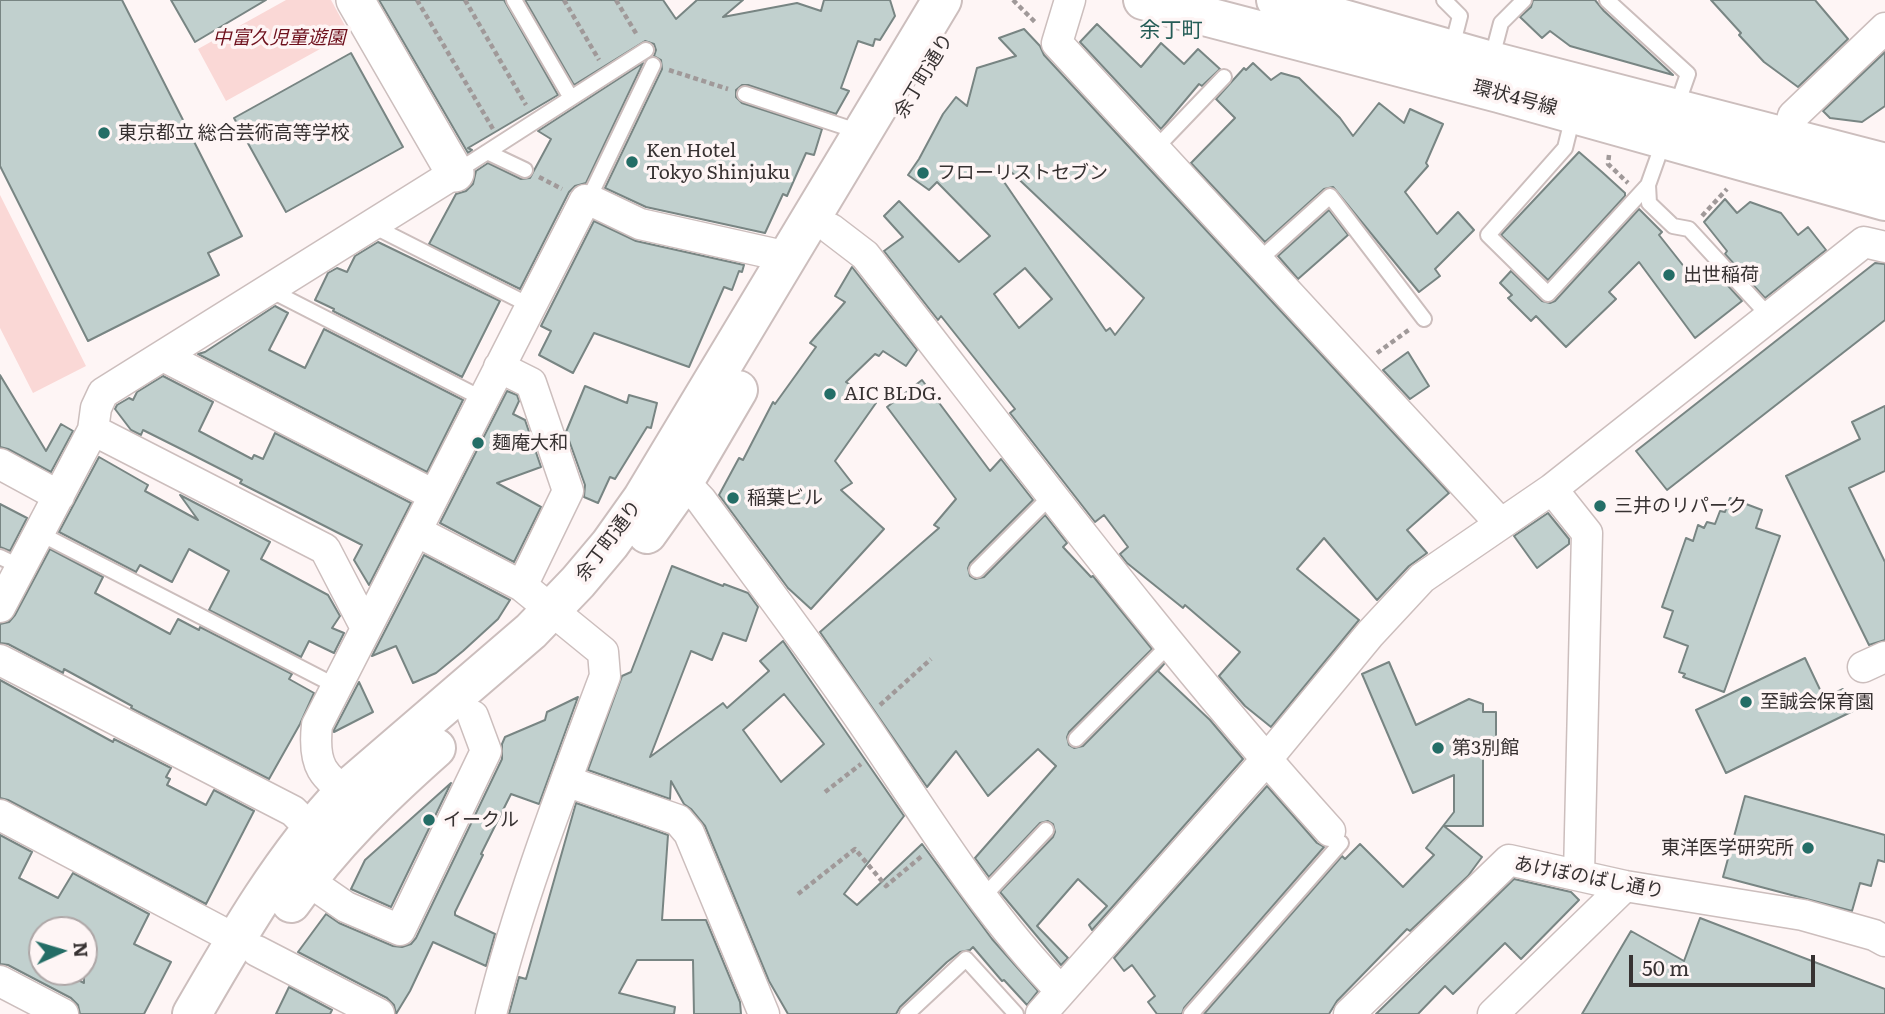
<!DOCTYPE html>
<html>
<head>
<meta charset="utf-8">
<style>
	body { margin:0 }
	#map { position:relative; width:1885px; height:1014px; overflow:hidden; background:#fef5f5; font-family:Literata,serif }
	canvas { display:block }
	.north { position:absolute; left:28px; top:916px; width:70px; height:70px; box-sizing:border-box; background:#fef5f5; border:2px solid #aea7a7; border-radius:50%; rotate:86deg; font-size:19px; font-weight:700; line-height:28px; text-align:center; color:#373232 }
	.north::after { content:''; display:block; margin:auto; width:24px; height:32px; background:#246d66; clip-path:polygon(50% 0,100% 100%,50% 72%,0 100%) }
	.scale { position:absolute; left:1629px; top:955px; width:186px; height:32px; box-sizing:border-box; border:4px solid #373232; border-top:0; padding-left:9px; font-size:21px; line-height:24px; white-space:nowrap; color:#373232; -webkit-text-stroke:5px #fef5f5; paint-order:stroke }
</style>
</head>
<body>
<div id="map">
<canvas width="1885" height="1014"></canvas>
<div class="north">N</div>
<div class="scale">50 m</div>
</div>
<script>
const c = document.querySelector('canvas').getContext('2d');
c.lineJoin = 'round';
function paint(path, color) {
  c.fillStyle = color;
  c.fill(path, 'evenodd');
}
function trace(path, color, width, dash) {
  c.strokeStyle = color;
  c.lineWidth = width;
  c.lineCap = dash ? 'butt' : 'round';
  c.setLineDash(dash || []);
  c.stroke(path);
}
function label(font, color, halo, rows, align = 'center') {
  c.font = font + ' Literata,"Noto Sans JP",serif';
  c.lineWidth = 7;
  c.setLineDash([]);
  c.textBaseline = 'middle';
  c.strokeStyle = halo;
  c.fillStyle = color;
  for (const [text, x, y, turn = 0] of rows) {
    c.save();
    c.translate(x, y);
    c.rotate((+turn || 0) * Math.PI / 180);
    c.textAlign = isNaN(turn) ? turn : align;
    if (halo) c.strokeText(text, 0, 0);
    c.fillText(text, 0, 0);
    c.restore();
  }
}
const green = new Path2D(`
	M286 0H331L349 33 226 101 198 49Z
	M0 195 86 366 33 393 0 328Z`);
const building = new Path2D(`
	M0 0H122L242 236 208 253 219 275 88 341 0 166Z
	M171 0H266L195 42Z
	M379 0H504L558 95 468 148 472 150 468 153Z
	M525 0H663L676 19 697 0H743L723 17 797 3 821 11 824 0H890L895 16 880 40 875 39 873 46 858 41 841 88 849 91 836 114 748 85H742L736 90V97L742 103 822 129 814 155 806 153 787 196 783 194 765 233 646 207 605 188 662 69 661 60 654 56 656 50 654 44 645 41 574 85Z
	M1533 0H1595L1604 11 1673 75 1570 46 1550 31 1542 38 1520 17 1531 7Z
	M1711 0H1815L1848 39 1798 87 1764 62 1739 35 1741 33Z
	M1097 24 1141 67 1161 43 1184 64 1198 49 1220 69 1202 86 1199 84 1161 129 1080 42Z
	M1024 29 1040 46 1044 55 1449 493 1407 530 1427 553 1409 566 1377 600 1324 538 1297 569 1359 620 1271 727 1245 706 1219 676 1240 652 1185 605 1183 608 1127 563 1120 554 1128 547 1104 515 1095 522 1010 413 1015 409 941 316 938 320 884 251 903 237 884 216 899 201 959 262 990 236 937 182 929 190 908 175 919 159 943 114 956 97 967 106 977 68 1016 56 999 38ZM1008 169 1144 298 1115 335 1110 328 1106 331 1000 176ZM1025 268 1052 299 1019 328 994 294Z
	M1885 52V106L1862 122 1830 118 1823 111Z
	M351 53 403 147 286 212 234 118Z
	M643 63 586 183 575 186 569 192 520 289 429 244 456 194 466 191 473 184 476 171 488 163 521 179 530 178 551 139 538 131Z
	M1253 63 1271 80 1281 73 1299 78 1340 118 1353 136 1379 103 1404 123 1410 109 1443 124 1426 163 1428 166 1405 192 1437 234 1458 212 1474 230 1435 269 1440 276 1419 292 1333 187 1324 189 1265 242 1191 163 1235 118 1216 99 1244 68 1246 70Z
	M1579 152 1602 172 1625 193V196L1548 280 1501 235Z
	M1725 199 1737 213 1750 202 1781 213 1798 235 1808 227 1826 250 1765 298 1725 254 1727 251 1704 222Z
	M1639 209 1662 232 1659 235 1693 278 1709 265 1742 301 1695 338 1639 262 1609 292 1616 299 1566 347 1536 316 1531 321 1508 298 1512 295 1500 283 1511 271 1542 301 1550 303 1555 301Z
	M1329 210 1348 235 1298 279 1278 256Z
	M594 221 636 241 744 265 742 272 739 271 732 290 724 287 689 367 594 333 573 373 539 355 551 331 541 326Z
	M378 242 500 301 462 377 333 311 334 309 315 300 328 273 337 268 347 272 355 256Z
	M1875 263 1885 264V320L1667 490 1636 451Z
	M852 267 917 350 906 366 883 351 879 356 875 354 846 382 876 403 835 461 852 483 841 490 884 529 811 609 788 588 719 495 739 458 743 460 773 402 775 404 816 347 810 343 845 302 835 296Z
	M275 306 288 313 269 350 305 368 324 329 463 400 427 472 198 354 205 352Z
	M1408 352 1429 386 1410 399 1383 370Z
	M0 375 46 451 61 424 73 431 51 472 8 449 0 447Z
	M163 376 213 402 199 431 252 459 254 455 263 459 275 433 411 503 369 585 354 560 362 545 240 483 242 480 189 453 143 430 141 435 131 430 115 409 117 405 129 398 133 400 137 392Z
	M922 380 990 471 1001 459 1033 500 970 563 968 568 970 576 975 579 984 577 1045 515 1067 543 1063 547 1091 577 1093 576 1152 649 1069 732 1067 737 1069 745 1074 748 1083 746 1164 664 1158 671 1210 720 1243 759 1092 930 1089 925 1107 906 1078 879 1037 926 1068 958 1061 965 1000 892 1053 837 1055 832 1053 824 1048 821 1040 823 989 877 975 858 1056 766 1038 749 988 796 956 751 927 787 820 632 939 528 934 525 956 499 887 407Z
	M585 386 627 403 629 395 657 403 651 428 647 427 615 479 610 477 598 503 584 497 585 485 566 432Z
	M507 391 517 395 519 401 513 414 525 420 541 467 497 483 541 507 514 562 440 523Z
	M1885 406V471L1849 488 1885 562V640L1869 645 1786 476 1860 439 1852 422Z
	M99 457 148 485 145 491 198 520 180 495 270 542 261 559 328 595 340 616 332 628 344 633 334 653 309 641 301 657 209 610 229 571 189 549 172 582 140 565 136 572 59 532Z
	M1730 498 1762 510 1756 528 1780 536 1724 692 1683 677 1685 674 1679 672 1688 646 1664 637 1673 611 1662 607 1686 538 1693 541 1698 525 1704 528 1707 522 1715 524 1720 511 1725 512Z
	M0 504 27 518 10 551 0 547Z
	M1548 513 1569 539V544L1537 568 1514 536Z
	M50 549 103 577 95 593 170 634 178 619 199 630 200 627 292 674 289 679 314 693 300 724 269 779 131 708 132 706 64 669 63 673 8 644 0 643V624L9 622 15 615Z
	M424 555 510 600 498 619 463 651 436 673 413 683 396 646 372 656Z
	M672 566 723 586 724 584 748 593 758 607 746 641 723 633 712 660 691 651 650 757 723 703 727 708 769 671 760 661 783 641 904 816 844 894 857 905 922 844 992 939 1038 991 1027 1005 1004 980 1002 981 973 947 970 950 960 952 947 962 900 1007 896 1014H788L769 981 705 826 691 809 684 804 671 781 670 799 588 770 622 676 631 672ZM784 694 824 744 781 782 743 730Z
	M1805 658 1824 698 1843 689 1853 711 1726 773 1696 710Z
	M1389 662 1416 725 1469 699 1483 704V712H1496V738H1483V826H1444L1482 857 1468 876 1410 931 1407 929 1337 1001 1329 1014H1204L1342 856 1345 859 1360 844 1403 887 1434 855 1426 848 1454 812V775L1413 793 1362 674Z
	M0 680 113 742 114 739 171 768 166 777 170 779 167 785 206 805 214 790 254 811 206 904 8 800 0 798Z
	M359 682 373 712 334 732V730Z
	M578 697 539 804 511 794 481 854 483 855 455 912V915L495 934 486 966 433 942 410 991 396 1014 394 1005 387 998 298 952 326 914 339 923 393 946 402 947 411 944 416 938 502 759V744L505 737 545 720 547 712Z
	M451 783 391 907 351 889 365 860Z
	M1267 786 1317 843 1324 847 1184 1008 1182 1014H1157L1148 1002 1155 996 1132 965 1124 971 1114 958Z
	M1745 796 1885 835V862L1878 860 1871 886 1860 883 1852 911 1723 877Z
	M576 803 668 835 662 920H706L740 1002 741 1014H694L693 960H637L619 993 675 1007 674 1014H509L519 977 526 979Z
	M0 835 32 852 19 878 58 898 73 873 149 914 134 944 171 962 144 1014H80L78 1005 71 998 8 965 0 964ZM42 930H84V983L63 972H42Z
	M1514 879 1571 892 1579 900 1521 959 1505 943 1453 994 1445 986 1418 1014H1376Z
	M1700 918 1885 989V1014H1582L1631 931 1684 961Z
	M289 987 332 1010 330 1014H276Z`);
const path = new Path2D(`
	M417 0 493 129
	M465 0 526 105
	M564 0 599 60
	M616 0 637 35
	M1013 0 1037 24
	M669 70 728 89
	M1609 155 1608 164 1628 183
	M539 177 562 189
	M1702 216 1727 189
	M1377 353 1410 329
	M880 705 931 659
	M825 792 861 764
	M798 894 855 849 886 886 922 856`);
const service = new Path2D(`
	M514 0 571 98
	M1444 0 1460 16 1452 47
	M1607 0 1688 74 1676 108
	M1491 61 1501 23 1524 0
	M745 94 860 132
	M1573 116 1565 148 1488 235 1548 294 1648 185
	M1664 140 1648 185 1649 203 1673 226 1689 229 1769 316
	M1155 149 1224 77
	M487 152 525 170
	M456 172 646 50
	M585 200 591 194 653 65
	M371 225 531 306
	M1258 261 1330 196 1424 319
	M270 290 483 399
	M39 533 336 686
	M0 557 21 567
	M977 570 1053 494
	M1076 739 1170 644
	M983 897 1046 830
	M907 1014 966 959 1016 1014
	M1191 1014 1341 843`);
const minor = new Path2D(`
	M1070 0 1057 43 1501 524
	M1787 139 1793 116 1885 28
	M831 229 865 255C1017 449 1164 648 1330 831
	M163 356 434 495
	M499 367 531 383 568 491 522 586
	M93 430 325 549 366 628
	M0 464 59 496
	M684 482 701 500C755 574 811 647 863 723 925 814 983 911 1061 991
	M1552 489 1587 533 1579 875
	M416 531 522 586 603 652 605 676C563 788 520 898 491 1014
	M0 607 93 430 96 408 103 393 455 173
	M0 660 293 811 311 829
	M1863 667 1885 657
	M566 781 678 820 689 833 764 1014
	M361 803C326 777 312 772 317 725L585 200 594 202 640 224 788 257
	M0 815 235 939
	M307 880 346 907 400 930 486 751 473 716
	M257 951 379 1014
	M0 981 63 1014
	M1041 1014 1266 760 1370 634 1422 578 1552 489 1864 242 1885 247
	M1349 1014 1509 860 1625 886 1803 915 1874 935 1885 941
	M1493 1014 1625 886`);
const tertiary = new Path2D(`
	M355 0 455 173`);
const primary = new Path2D(`
	M1143 0 1499 93 1885 201
	M1276 0 1491 61 1885 163
	M647 534 684 482 738 390
	M291 903C332 844 382 796 436 748
	M192 1014C237 936 283 856 345 791L531 631 578 582 610 544 642 499 942 0`);
const markers = [
	[104,133,7,"#246d66"],
	[632,162,7,"#246d66"],
	[923,173,7,"#246d66"],
	[1669,275,7,"#246d66"],
	[830,394,7,"#246d66"],
	[478,443,7,"#246d66"],
	[733,498,7,"#246d66"],
	[1600,506,7,"#246d66"],
	[1746,702,7,"#246d66"],
	[1438,748,7,"#246d66"],
	[429,820,7,"#246d66"],
	[1808,848,7,"#246d66"]
];
const parkNames = [
	["中富久児童遊園",279,38]
];
const streetNames = [
	["余丁町通り",924,76,-59],
	["環状4号線",1515,98,15],
	["余丁町通り",609,541,-53],
	["あけぼのばし通り",1589,878,11]
];
const poiNames = [
	["東京都立 総合芸術高等学校",118,133],
	["Ken Hotel",646,151],
	["Tokyo Shinjuku",646,173],
	["フローリストセブン",937,173],
	["出世稲荷",1683,275],
	["AIC BLDG.",844,394],
	["麺庵大和",492,443],
	["稲葉ビル",747,498],
	["三井のリパーク",1614,506],
	["至誠会保育園",1760,702],
	["第3別館",1452,748],
	["イークル",443,820],
	["東洋医学研究所",1794,848,"right"]
];
const neighbourhoodNames = [
	["余丁町",1171,31]
];
paint(green, '#fad8d6');
paint(building, '#c1d0ce');
trace(building, '#788583', 2);
trace(service, '#ccbebd', 18);
trace(minor, '#ccbebd', 33);
trace(tertiary, '#ccbebd', 40);
trace(primary, '#ccbebd', 42);
trace(path, '#a09999', 4.5, [5, 3.5]);
trace(service, '#fff', 14);
trace(minor, '#fff', 30);
trace(tertiary, '#fff', 37);
trace(primary, '#fff', 38);
for (const [x, y, r, color] of markers) {
  const dot = new Path2D();
  dot.arc(x, y, r, 0, 2 * Math.PI);
  c.fillStyle = color;
  c.fill(dot);
  trace(dot, '#fef5f5', 2.5);
}
label('italic 19px', '#6e101c', '#fef5f5', parkNames);
label('19px', '#373232', '#fef5f5', streetNames);
label('19px', '#373232', '#fef5f5', poiNames, 'left');
label('21px', '#245c56', '#fef5f5', neighbourhoodNames);
</script>
</body>
</html>
